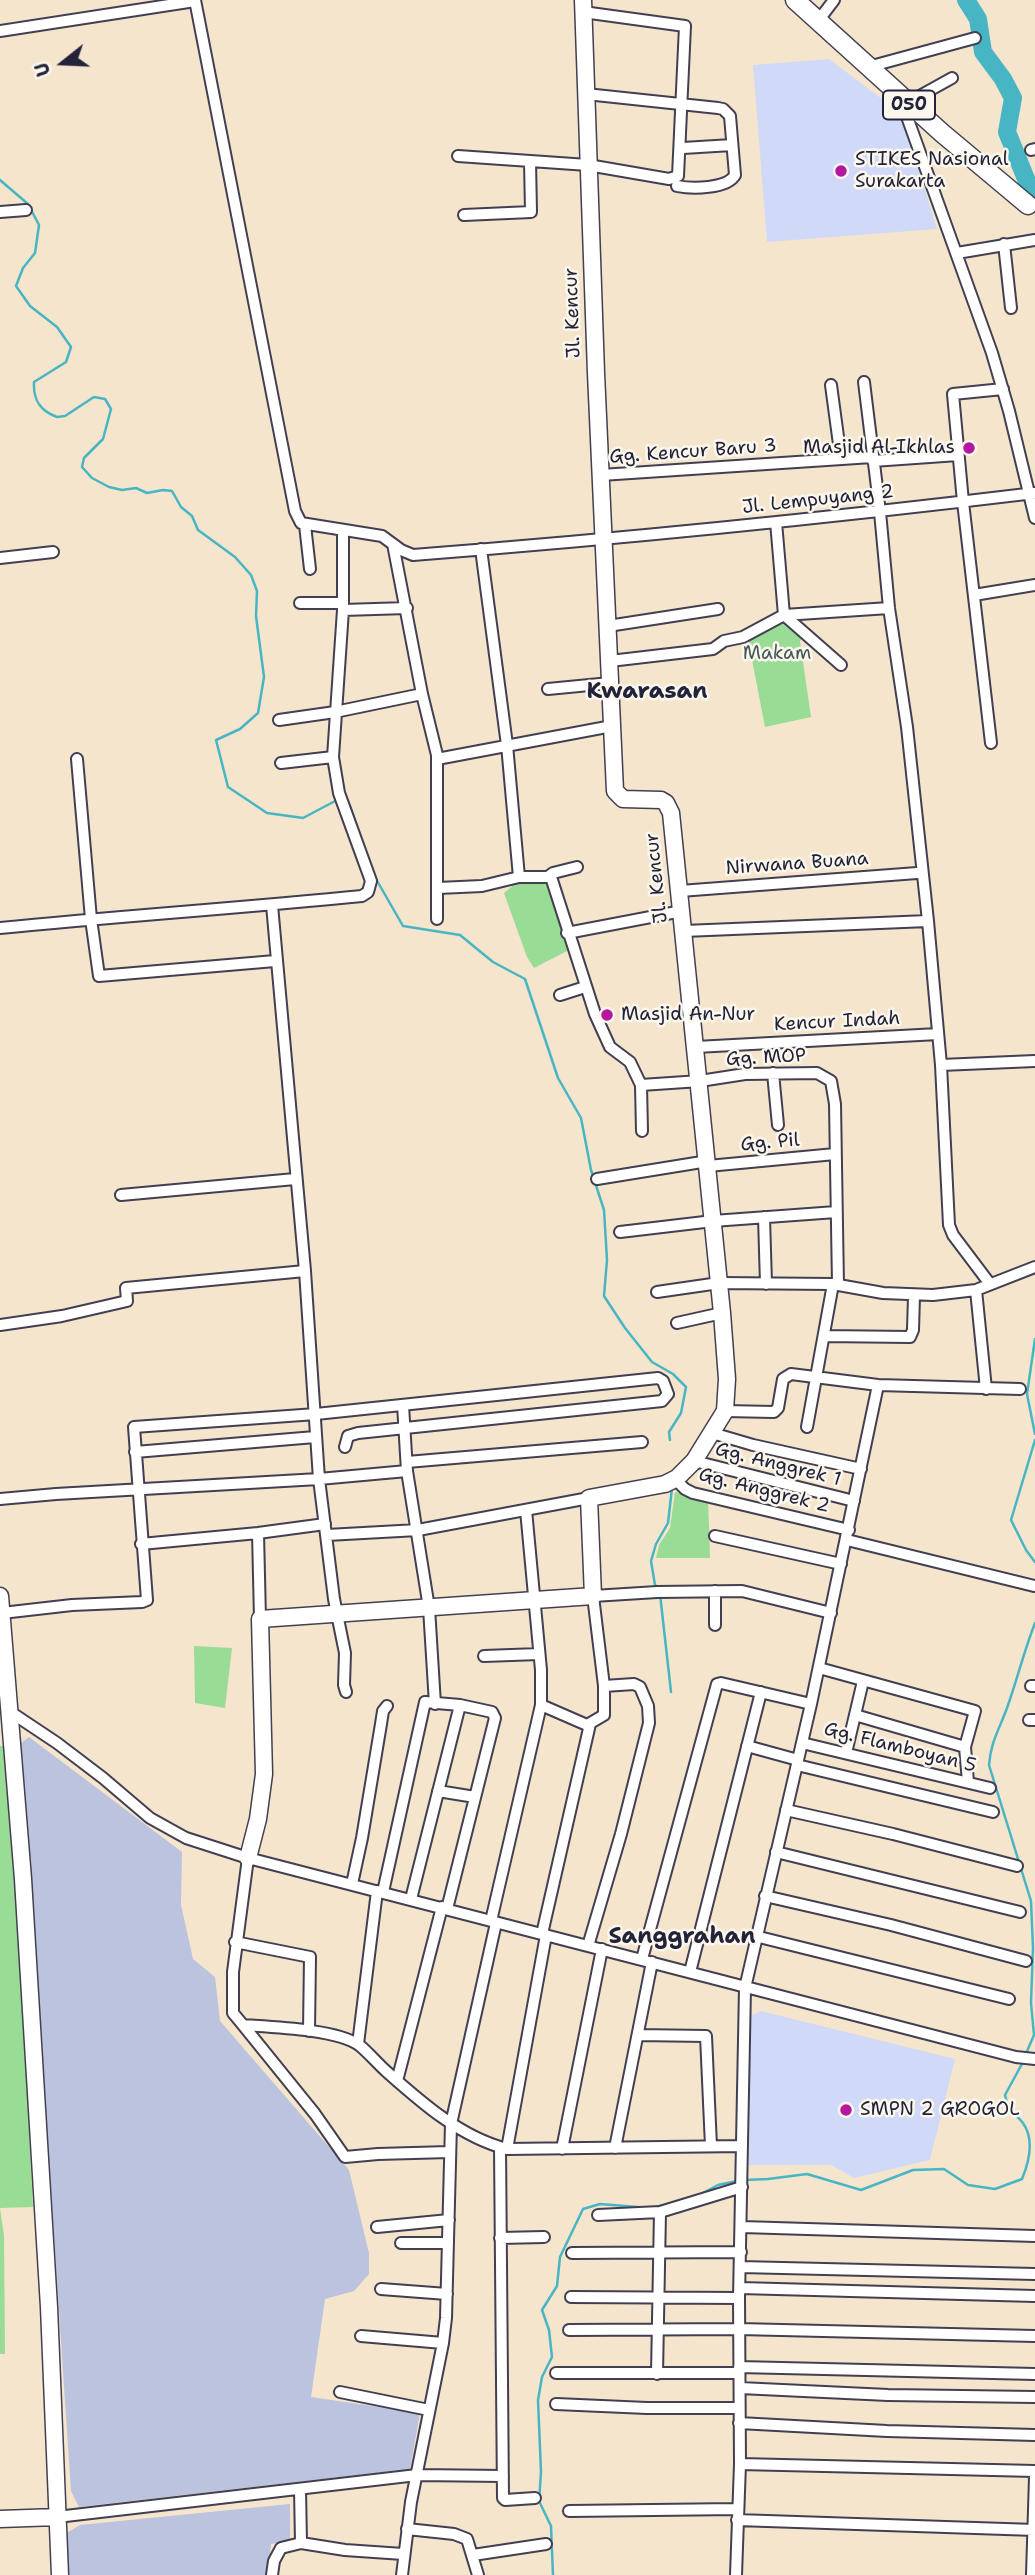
<!DOCTYPE html>
<html>
<head>
<meta charset="utf-8">
<style>
	body { margin:0 }
	#map { position:relative; width:1035px; height:2575px; overflow:hidden; background:#f5e5cd; font-family:"Shantell Sans",sans-serif }
	canvas { display:block }
	.north { position:absolute; left:28px; top:28px; width:70px; height:70px; -webkit-text-stroke:5px #fbf7ec; paint-order:stroke; rotate:252deg; font-size:19px; font-weight:700; line-height:28px; text-align:center; color:#22223b }
	.north::after { content:''; display:block; margin:auto; width:24px; height:32px; background:#22223b; clip-path:polygon(50% 0,100% 100%,50% 72%,0 100%) }
</style>
</head>
<body>
<div id="map">
<canvas width="1035" height="2575"></canvas>
<div class="north">U</div>
</div>
<script>
const c = document.querySelector('canvas').getContext('2d');
c.lineJoin = 'round';
function paint(path, color) {
  c.fillStyle = color;
  c.fill(path, 'evenodd');
}
function trace(path, color, width, dash) {
  c.strokeStyle = color;
  c.lineWidth = width;
  c.lineCap = dash ? 'butt' : 'round';
  c.setLineDash(dash || []);
  c.stroke(path);
}
function label(font, color, halo, rows, align = 'center') {
  c.font = font + ' "Shantell Sans",sans-serif';
  c.lineWidth = 5;
  c.setLineDash([]);
  c.textBaseline = 'middle';
  c.strokeStyle = halo;
  c.fillStyle = color;
  for (const [text, x, y, turn = 0] of rows) {
    c.save();
    c.translate(x, y);
    c.rotate((+turn || 0) * Math.PI / 180);
    c.textAlign = isNaN(turn) ? turn : align;
    if (halo) c.strokeText(text, 0, 0);
    c.fillText(text, 0, 0);
    c.restore();
  }
}
const built = new Path2D(`
	M829 59 902 114 937 229 767 242 753 65Z
	M761 2011 955 2059 930 2160 854 2178 831 2165H749L750 2016Z`);
const industrial = new Path2D(`
	M29 1737 182 1852 181 1905 193 1959 215 1977 220 2021 349 2170 369 2253V2274L354 2291 325 2299 311 2397 420 2413 410 2469 79 2507 71 2491 21 1743Z
	M290 2504V2541L271 2544 268 2575H68L65 2534 80 2525Z`);
const green = new Path2D(`
	M783 619 802 638 800 641 811 717 765 727 748 639Z
	M549 880 569 950 534 968 527 957 504 893 517 882Z
	M675 1492 708 1499 710 1558H656L659 1545 670 1528Z
	M194 1646 232 1648 225 1708 195 1703Z
	M0 1746H9L33 2207 0 2208 4 2236 5 2354H0Z`);
const stream = new Path2D(`
	M0 180 28 204 39 225 35 253 23 268 16 286 30 306 57 327 71 347 66 362 34 382C33 400 40 411 57 417L65 416 94 397 105 399 111 409 103 439 84 458 82 467 92 478 109 487 122 490 136 488 147 493 163 490 172 491 181 507 192 516 198 530 235 557 251 575 257 591 256 616 264 677 258 713 240 729 216 740 228 787 267 813 303 818 337 800
	M346 801 350 806 359 833
	M376 879 403 926 460 935 493 962 525 979 558 1078 581 1118 591 1170 604 1210 607 1260 604 1296 625 1328 652 1362 673 1374 686 1387 681 1413 669 1432 670 1440
	M1035 1339 1027 1394 1035 1434
	M1035 1440 1011 1520 1026 1550 1035 1562
	M658 1588 655 1585 651 1561 656 1544 668 1523 672 1488
	M660 1594 671 1692
	M1025 2056 1034 2035 1031 2003 1033 1948 1031 1901 989 1765C991 1741 999 1730 1007 1708 1017 1680 1024 1651 1035 1623
	M744 2180 768 2179 807 2174 861 2190 913 2170 944 2169 968 2185 995 2189 1022 2179C1029 2162 1035 2140 1023 2123 1011 2108 1011 2119 1005 2095L1023 2062
	M701 2194 718 2185 737 2181
	M553 2575 551 2526 539 2501 541 2472 538 2400 542 2377 552 2357 549 2330 542 2310 557 2286 560 2257 583 2209 600 2204 650 2208 665 2205`);
const river = new Path2D(`
	M966 0 978 19 983 52 1003 79 1013 98 1007 132 1035 201`);
const street = new Path2D(`
	M195 0 295 511 301 523 382 536 401 550 413 555C621 539 828 518 1035 493
	M818 21 834 0
	M0 31 195 1
	M868 67 975 38
	M586 94 718 108 723 109 730 116 735 175C727 189 692 189 677 186
	M901 100 992 353 1009 411 1035 518
	M907 103 952 78
	M683 148 732 145
	M1031 150 1035 149
	M458 156 588 165 669 179 678 176 685 26 583 12
	M0 212 26 210
	M464 215 531 212 530 161
	M1004 244 1011 308
	M957 253 1035 240
	M864 382 880 512 889 608 907 727 928 921 941 1065 949 1225 953 1235 990 1284
	M831 385 841 459
	M873 461 958 455
	M601 475 872 457
	M776 522 784 615
	M305 525 310 569
	M393 544 422 694 437 755V919
	M481 549 507 745 519 877H551L595 1014 610 1047 630 1062 641 1085
	M0 558 53 552
	M974 595 1035 585
	M300 603H343
	M343 610 407 608
	M784 615 841 665
	M608 626 718 609
	M610 661 713 649 724 641 743 637 784 615 889 608
	M548 689 610 683
	M279 720 335 712 422 694
	M991 743 963 502 953 394 1003 389
	M77 759 91 919 99 976 275 961
	M437 759 612 726
	M281 763 333 757
	M549 876 553 873 577 867
	M438 888 482 886 519 877
	M680 891 917 873
	M272 905 305 1271 319 1479 334 1599 345 1653 344 1685 346 1692
	M0 928C121 916 241 908 362 896L368 892 371 881 339 793 333 757 343 610V530
	M684 931 928 921
	M567 933 682 911
	M560 995 585 987
	M696 1047 938 1034
	M941 1065 1035 1061
	M773 1073 778 1125
	M642 1131 641 1085 700 1081 745 1074 817 1073 831 1081 835 1104 838 1285
	M708 1166 835 1154
	M597 1179 708 1161
	M121 1195 295 1179
	M764 1217 766 1284
	M620 1232 713 1221 836 1212
	M976 1290 986 1389
	M657 1292 719 1283 833 1284 883 1293 933 1295 976 1290 1035 1267
	M677 1323 722 1313
	M0 1325 62 1316 127 1301 126 1288 305 1271
	M824 1336 910 1337 913 1330 914 1296
	M403 1405 407 1471 429 1608 435 1704
	M725 1411 774 1412 778 1408 783 1379 791 1374 878 1385 1020 1389
	M807 1427 833 1284
	M712 1433 753 1445 861 1469
	M135 1452 315 1437
	M694 1461 854 1501
	M407 1462 642 1442
	M675 1479 685 1489 693 1493 849 1530
	M0 1499 56 1494 319 1479 407 1471
	M258 1533 260 1619
	M327 1535 418 1530 589 1498
	M715 1536 841 1564
	M847 1540 1034 1586
	M141 1544 258 1533 325 1524
	M715 1591V1625
	M2 1613 72 1605 142 1602 147 1600 134 1427 316 1414 658 1378 663 1381 668 1394 662 1401 358 1433 348 1436 345 1447
	M484 1656 539 1654
	M819 1668 975 1711 965 1747 968 1782
	M1031 1686H1035
	M541 1705 587 1725 604 1715V1686L593 1596 657 1592 742 1591 831 1613
	M9 1711 57 1743 103 1778 150 1818 186 1838 248 1858 1016 2057 1035 2059
	M855 1715 965 1747
	M1029 1720H1035
	M802 1743 990 1788
	M747 1746 798 1760
	M846 1753 863 1681
	M797 1765 993 1812
	M438 1791 475 1797
	M786 1810 893 1834 1017 1866
	M776 1852 1020 1912
	M248 1858 233 1972V2013L243 2025C271 2027 336 2029 359 2045 368 2052 377 2063 386 2071 421 2102 460 2137 507 2149L742 2146
	M352 1884 362 1838 381 1724 383 1711 387 1706
	M383 1892 425 1702 460 1705 492 1712 495 1718 447 1909
	M765 1896 891 1925 1026 1961
	M411 1899 460 1705
	M491 1921 541 1705V1670L526 1510
	M542 1934 590 1724
	M755 1936 1009 1999
	M235 1942 310 1957 309 2031
	M588 1946 621 1834 649 1723 648 1706 640 1687 634 1684 604 1686
	M642 1959 717 1684 721 1683 811 1704
	M690 1972 761 1692
	M243 2025 315 2114 345 2157 378 2154 449 2152
	M638 2035 706 2036 711 2146
	M358 2044 377 1891
	M397 2081 442 1907
	M500 2147 503 2498 505 2500 535 2498
	M615 2148 652 1962
	M507 2149 546 1935
	M562 2149 602 1949
	M598 2215 660 2212 742 2187
	M377 2227 449 2220
	M742 2227 1035 2236
	M500 2238 544 2237
	M401 2243H448
	M572 2253 741 2252
	M740 2267 1035 2274
	M740 2288 1035 2296
	M381 2289 447 2294
	M571 2297 739 2298
	M569 2330 739 2329 1035 2336
	M361 2336 443 2343
	M739 2367 1035 2374
	M556 2373H739
	M657 2374 660 2212
	M740 2388 888 2395 1035 2397
	M340 2392 429 2410
	M556 2404 647 2408H739
	M739 2423 887 2431 1035 2435
	M740 2464 1035 2471
	M569 2511 737 2509
	M57 2517 417 2475 503 2476
	M737 2520 1035 2530
	M407 2529 454 2534 467 2539 478 2575
	M301 2543 345 2550 403 2554
	M473 2555 546 2544
	M272 2575 274 2561 281 2548 301 2543 300 2489
	M402 2575 411 2502 443 2343 446 2318 451 2124 496 1923
	M736 2575 740 2464 739 2298 745 1988 811 1704 878 1385
	M1032 2575 1035 2477`);
const secondary = new Path2D(`
	M0 1596 23 1879 49 2307 60 2575
	M248 1858 258 1819 264 1774 260 1619 593 1596 589 1498 665 1484 677 1478 694 1461 725 1411 727 1379 722 1313 671 813 666 803 661 800 623 799 615 791 596 373 583 0
	M0 2519 57 2517`);
const primary = new Path2D(`
	M795 0 942 133 1028 205`);
const markers = [
	[841,171,7,"#b5179e"],
	[969,448,7,"#b5179e"],
	[607,1015,7,"#b5179e"],
	[846,2110,7,"#b5179e"]
];
const shields = [
	[909,105,52]
];
const shieldNames = [
	["050",909,105]
];
const poiNames = [
	["STIKES Nasional",855,160],
	["Surakarta",855,182],
	["Masjid Al-Ikhlas",955,448,"right"],
	["Masjid An-Nur",621,1015],
	["SMPN 2 GROGOL",860,2110]
];
const streetNames = [
	["Jl. Kencur",573,313,-92],
	["Gg. Kencur Baru 3",693,452,-4],
	["Jl. Lempuyang 2",818,500,-6],
	["Nirwana Buana",797,864,-4],
	["Jl. Kencur",657,878,-96],
	["Kencur Indah",837,1022,-3],
	["Gg. MOP",766,1058,-3],
	["Gg. Pil",770,1143,-5],
	["Gg. Anggrek 1",778,1465,14],
	["Gg. Anggrek 2",764,1491,14],
	["Gg. Flamboyan 5",900,1748,14]
];
const parkNames = [
	["Makam",777,654]
];
const quarterNames = [
	["Kwarasan",647,692],
	["Sanggrahan",682,1937]
];
paint(built, '#d1d9f9');
paint(industrial, '#bbc3de');
paint(green, '#98dc95');
trace(stream, '#48b5c4', 2.5);
trace(river, '#48b5c4', 18);
trace(street, '#423f51', 14);
trace(secondary, '#423f51', 19);
trace(primary, '#423f51', 21);
trace(street, '#fff', 10);
trace(secondary, '#fff', 16);
trace(primary, '#fff', 18);
for (const [x, y, r, color] of markers) {
  const dot = new Path2D();
  dot.arc(x, y, r, 0, 2 * Math.PI);
  c.fillStyle = color;
  c.fill(dot);
  trace(dot, '#fbf7ec', 2.5);
}
for (const [x, y, w] of shields) {
  const box = new Path2D();
  box.roundRect(x - w / 2, y - 14.5, w, 29, 5);
  c.fillStyle = '#fbf7ec';
  c.fill(box);
  trace(box, '#22223b', 2);
}
label('bold 18px', '#22223b', null, shieldNames);
label('19px', '#22223b', '#fbf7ec', poiNames, 'left');
label('19px', '#22223b', '#fbf7ec', streetNames);
label('19px', '#455a56', '#fbf7ec', parkNames);
label('bold 23px', '#22223b', '#fbf7ec', quarterNames);
</script>
</body>
</html>
